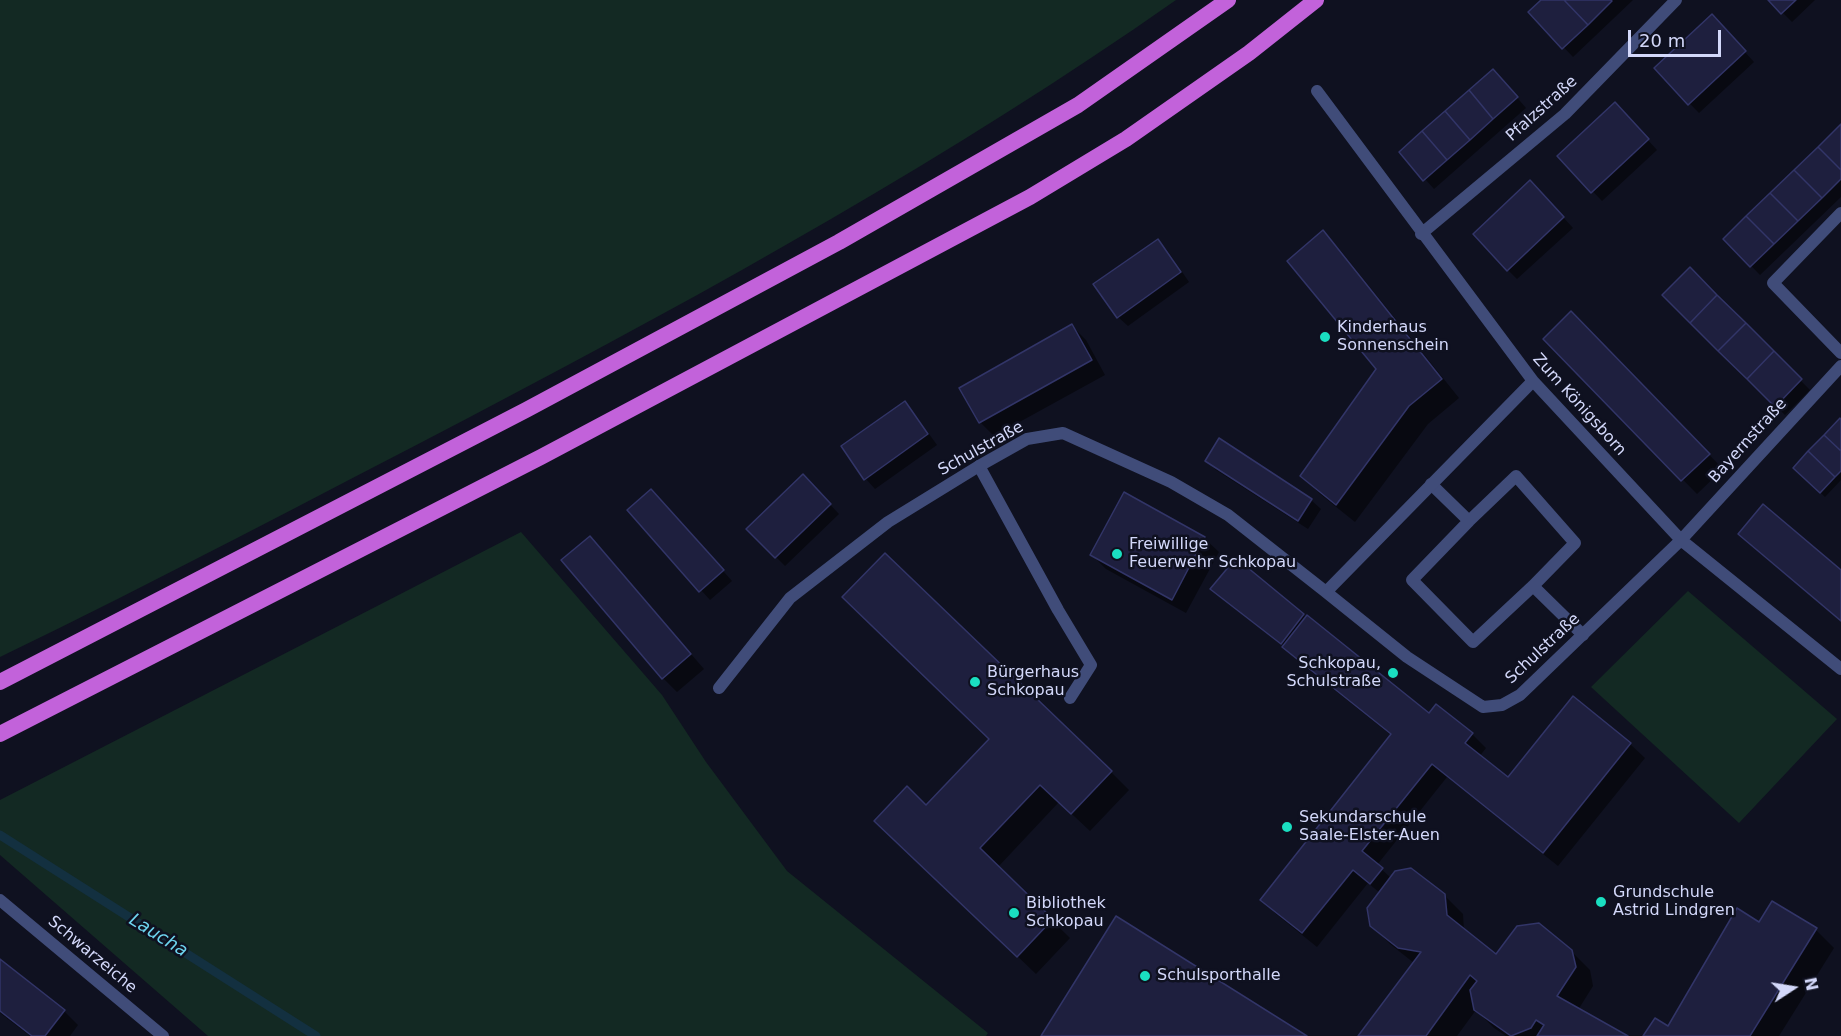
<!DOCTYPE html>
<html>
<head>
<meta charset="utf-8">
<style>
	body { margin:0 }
	#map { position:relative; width:1841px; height:1036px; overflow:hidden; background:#0f1120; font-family:"DejaVu Sans",sans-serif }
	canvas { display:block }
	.north { position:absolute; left:1763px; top:958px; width:60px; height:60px; -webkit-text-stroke:4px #0f1120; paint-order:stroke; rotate:78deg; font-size:16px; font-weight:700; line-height:24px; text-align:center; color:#d3d8fa }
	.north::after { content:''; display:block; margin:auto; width:21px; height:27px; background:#d3d8fa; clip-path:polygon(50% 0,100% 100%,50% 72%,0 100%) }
	.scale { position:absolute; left:1628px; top:30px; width:93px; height:27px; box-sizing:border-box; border:3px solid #d3d8fa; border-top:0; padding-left:8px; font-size:18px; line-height:21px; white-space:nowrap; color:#d3d8fa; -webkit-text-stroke:4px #0f1120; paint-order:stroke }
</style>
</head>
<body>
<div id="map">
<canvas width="1841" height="1036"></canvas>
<div class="north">N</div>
<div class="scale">20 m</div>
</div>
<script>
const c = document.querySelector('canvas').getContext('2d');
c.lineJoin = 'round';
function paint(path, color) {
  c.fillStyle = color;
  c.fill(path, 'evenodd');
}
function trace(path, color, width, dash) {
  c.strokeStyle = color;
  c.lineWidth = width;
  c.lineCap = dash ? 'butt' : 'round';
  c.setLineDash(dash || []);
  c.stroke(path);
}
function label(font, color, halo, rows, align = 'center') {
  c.font = font + ' "DejaVu Sans",sans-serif';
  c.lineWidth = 5;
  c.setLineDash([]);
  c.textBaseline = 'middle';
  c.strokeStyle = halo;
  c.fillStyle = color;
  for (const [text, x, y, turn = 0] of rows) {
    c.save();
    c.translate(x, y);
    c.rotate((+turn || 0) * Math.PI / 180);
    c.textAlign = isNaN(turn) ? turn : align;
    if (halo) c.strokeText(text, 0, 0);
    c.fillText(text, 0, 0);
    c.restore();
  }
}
const green = new Path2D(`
	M0 0H1176C952 157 712 290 470 417 314 498 159 580 0 657Z
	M521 532 662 695 706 762 787 871 988 1033 986 1036H208L0 855V800Z
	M1688 591 1837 719 1739 823 1591 687Z`);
const shadow = new Path2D(`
	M1543 0H1633L1573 57 1530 12Z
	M1770 0H1815L1792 22Z
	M1721 26 1754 62 1699 113 1656 69Z
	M1502 80 1526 108 1434 189 1401 152Z
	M1624 114 1657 150 1602 201 1559 156Z
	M1841 127V197L1760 275 1725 239Z
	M1540 192 1573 228 1517 279 1508 270Z
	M1323 232 1341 251 1459 398 1428 424 1355 522 1320 494 1302 476 1378 369Z
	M1158 241 1167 250 1189 282 1128 326 1118 317Z
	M1690 269 1810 390 1785 415 1664 295Z
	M1571 313 1723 469 1697 494 1545 339Z
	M1072 326 1086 340 1105 375 994 436 980 422Z
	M904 403 914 413 937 445 875 489 866 479 843 447Z
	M1841 422V480L1825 497 1795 468Z
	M1207 461 1311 500 1321 509 1308 529 1216 470Z
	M803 476 839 514 785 566 748 529Z
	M1125 494 1204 538 1219 552 1186 613 1106 569 1092 555Z
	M660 500 732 581 710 600 629 510Z
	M1740 534 1841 572V621L1754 548Z
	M590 538 704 669 677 692 663 678Z
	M1222 598 1303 615 1429 715 1472 734 1486 748 1479 757 1508 779 1630 744 1645 758 1558 866 1447 777 1377 865 1391 878 1444 895 1463 914 1464 931 1496 956 1571 951 1590 970 1593 986 1578 1010 1625 1036H1506L1494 1028 1476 1010 1457 1036H1360L1414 963 1390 944 1371 925 1380 893 1368 883 1317 947 1276 914 1262 900 1392 736 1298 661 1285 646Z
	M991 739 1111 772 1129 790 1090 831 1059 802 998 867 1070 938 1036 974 895 839Z
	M1760 924 1816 930 1834 948 1779 1036H1645L1669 1028Z
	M0 961 64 1011 78 1025 70 1036H30L0 1013Z`);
const stream = new Path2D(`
	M0 835 316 1036`);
const building = new Path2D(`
	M1541 0H1564L1588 25 1562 49 1528 12Z
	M1564 0H1611L1612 1 1588 25Z
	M1768 0H1796L1781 14Z
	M1712 14 1746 51 1688 105 1654 68Z
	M1493 69 1518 97 1493 119 1469 90Z
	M1469 90 1493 119 1470 140 1445 111Z
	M1615 102 1649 139 1591 193 1557 156Z
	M1445 111 1470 140 1447 160 1422 131Z
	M1841 124V170L1818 147Z
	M1422 131 1447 160 1423 181 1399 152Z
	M1818 147 1841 170V179L1822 198 1794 170Z
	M1794 170 1822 198 1798 221 1770 193Z
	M1530 180 1564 217 1507 271 1473 234Z
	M1770 193 1798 221 1774 244 1746 216Z
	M1746 216 1774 244 1750 267 1723 239Z
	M1323 230 1442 379 1409 406 1336 505 1300 476 1376 369 1287 261Z
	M1158 239 1181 272 1117 318 1093 284Z
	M1690 267 1717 295 1690 323 1662 295Z
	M1717 295 1746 323 1718 351 1690 323Z
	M1571 311 1710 454 1681 481 1543 339Z
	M1746 323 1774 351 1747 379 1718 351Z
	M1072 324 1092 360 979 423 959 388Z
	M1774 351 1802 379 1775 407 1747 379Z
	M905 401 928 434 864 480 841 446Z
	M1840 418 1841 420V451L1824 435Z
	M1824 435 1841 451V471L1835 477 1808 451Z
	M1219 438 1312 499 1298 521 1205 461Z
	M1808 451 1835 477 1820 493 1793 468Z
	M803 474 831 504 775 558 746 529Z
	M651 489 724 570 699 592 627 510Z
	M1124 492 1205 537 1172 600 1090 555Z
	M1763 504 1841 570V621L1738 534Z
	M590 536 691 654 662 679 561 560Z
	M885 553 1112 771 1071 814 1040 785 980 848 1053 919 1017 957 874 821 907 786 926 805 989 739 842 597Z
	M1236 558 1304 614 1281 644 1210 589Z
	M1307 615 1429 713 1436 704 1473 733 1465 743 1508 777 1573 696 1631 743 1543 853 1432 764 1362 851 1383 868 1370 884 1353 870 1302 933 1260 900 1391 734 1282 647Z
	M1411 868 1445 894 1447 915 1496 954 1517 926 1539 923 1572 950 1576 967 1557 996 1628 1036H1537L1544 1025 1536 1020 1531 1028 1511 1036 1474 1010 1470 990 1477 981 1470 975 1426 1036H1358L1421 952 1398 948 1370 926 1367 908 1395 871Z
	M1772 901 1817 928 1750 1036H1643L1655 1018 1668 1026 1737 908 1759 922Z
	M1116 916 1307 1036H1041Z
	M0 959 65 1010 45 1036H32L0 1011Z`);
const service = new Path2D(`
	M1841 213 1773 283 1841 353
	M979 466 1058 610 1091 665 1070 698
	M1431 484 1469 521 1516 476 1575 543 1533 586 1473 642 1412 580 1469 521
	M1533 586 1583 635`);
const minor = new Path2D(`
	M1317 91 1533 381 1681 540 1841 669
	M1421 234 1565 114 1676 0
	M1533 381 1326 592 1407 657 1483 707 1502 705 1520 695 1681 540 1841 366
	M719 688 790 598 888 522 979 466 1027 439 1063 433 1171 482 1228 515 1326 592
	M0 900 163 1036`);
const trunk = new Path2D(`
	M0 682 526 410 839 242 1078 105 1228 0
	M0 734 541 457 1030 197 1126 139 1249 53 1316 0`);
const markers = [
	[1325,337,6,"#1adfc1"],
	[1117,554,6,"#1adfc1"],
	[1393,673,6,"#1adfc1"],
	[975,682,6,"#1adfc1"],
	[1287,827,6,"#1adfc1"],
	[1601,902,6,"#1adfc1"],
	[1014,913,6,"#1adfc1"],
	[1145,976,6,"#1adfc1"]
];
const streetNames = [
	["Pfalzstraße",1542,109,-42],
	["Zum Königsborn",1579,405,48],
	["Bayernstraße",1748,441,-48],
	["Schulstraße",981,449,-29],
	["Schulstraße",1543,649,-43],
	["Schwarzeiche",92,955,40]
];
const poiNames = [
	["Kinderhaus",1337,328],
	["Sonnenschein",1337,346],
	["Freiwillige",1129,545],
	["Feuerwehr Schkopau",1129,563],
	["Schkopau,",1381,664,"right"],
	["Schulstraße",1381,682,"right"],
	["Bürgerhaus",987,673],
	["Schkopau",987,691],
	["Sekundarschule",1299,818],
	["Saale-Elster-Auen",1299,836],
	["Grundschule",1613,893],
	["Astrid Lindgren",1613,911],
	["Bibliothek",1026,904],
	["Schkopau",1026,922],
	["Schulsporthalle",1157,976]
];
const waterNames = [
	["Laucha",158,936,32]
];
paint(green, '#132923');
paint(shadow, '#0007');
trace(stream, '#133040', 9);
paint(building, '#1e1f3e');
trace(building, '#323568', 1.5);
trace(service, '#404c79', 12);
trace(minor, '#404c79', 12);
trace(trunk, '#c262da', 16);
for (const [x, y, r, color] of markers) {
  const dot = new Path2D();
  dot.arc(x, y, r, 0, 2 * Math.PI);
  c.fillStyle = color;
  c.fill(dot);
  trace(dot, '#0f1120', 2);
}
label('16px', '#d3d8fa', '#0f1120', streetNames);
label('16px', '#d3d8fa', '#0f1120', poiNames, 'left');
label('italic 18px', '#6dd3ee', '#0f1120', waterNames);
</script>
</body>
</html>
